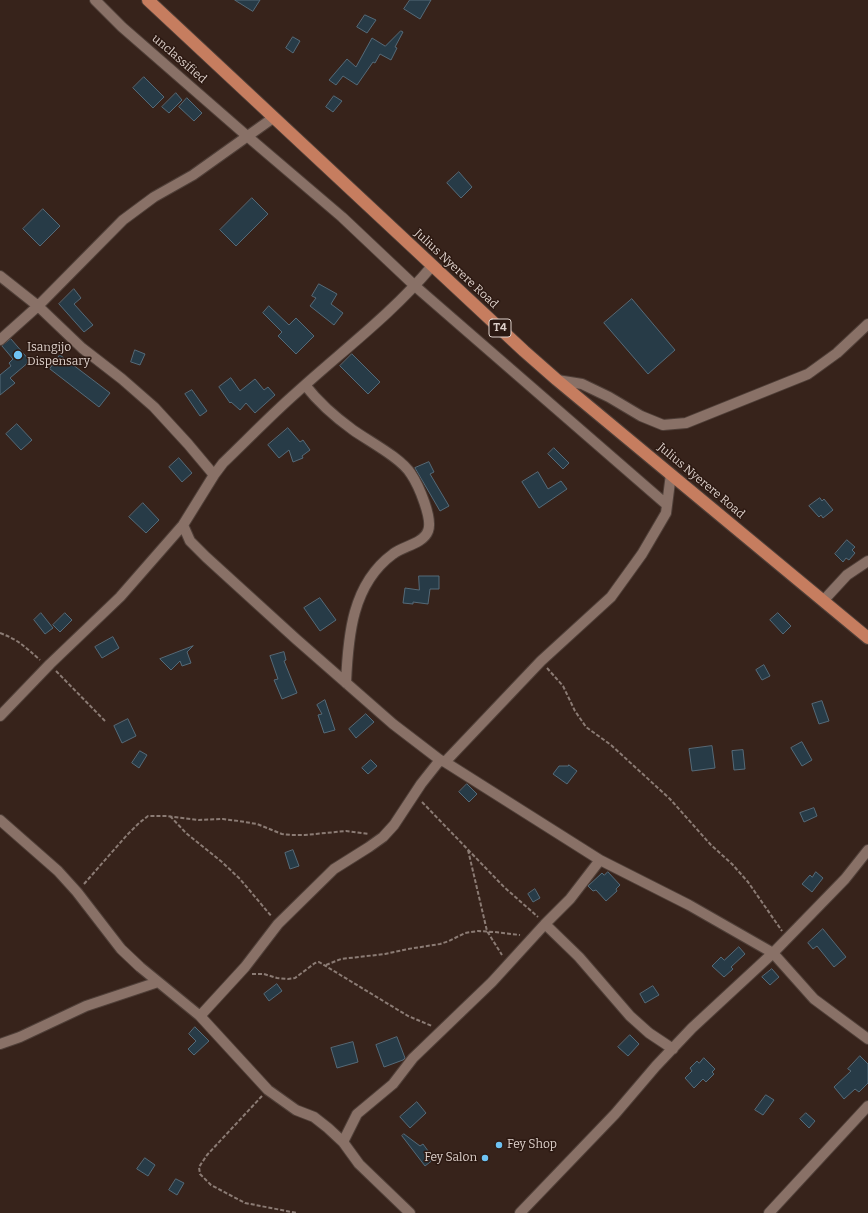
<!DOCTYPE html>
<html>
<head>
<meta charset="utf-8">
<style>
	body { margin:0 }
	canvas { display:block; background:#37231b }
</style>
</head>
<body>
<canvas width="868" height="1213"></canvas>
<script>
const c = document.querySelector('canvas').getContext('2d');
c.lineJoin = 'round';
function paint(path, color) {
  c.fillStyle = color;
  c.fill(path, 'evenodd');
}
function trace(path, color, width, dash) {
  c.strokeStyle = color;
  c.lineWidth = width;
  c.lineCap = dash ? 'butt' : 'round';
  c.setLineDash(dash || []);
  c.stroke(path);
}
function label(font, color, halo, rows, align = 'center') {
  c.font = font + ' Bitter,serif';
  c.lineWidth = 3;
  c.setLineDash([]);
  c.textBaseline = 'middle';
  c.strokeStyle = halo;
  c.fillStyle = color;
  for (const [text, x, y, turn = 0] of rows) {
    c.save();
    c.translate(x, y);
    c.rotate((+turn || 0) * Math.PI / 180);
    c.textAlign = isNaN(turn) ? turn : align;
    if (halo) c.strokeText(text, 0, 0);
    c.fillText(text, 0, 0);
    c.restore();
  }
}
const building = new Path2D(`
	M235 0H260L253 11Z
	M410 0H431L420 19 404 9Z
	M365 15 376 20 367 33 357 27Z
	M401 31 403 32 395 47 397 48 391 60 380 54 375 63 373 62 357 85 343 76 336 85 329 80 347 59 356 67 372 38 385 46Z
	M293 37 300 41 293 53 286 48Z
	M144 77 164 97 153 108 133 88Z
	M176 93 182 100 169 113 162 107Z
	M334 96 342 101 333 112 326 107Z
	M187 98 202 113 194 121 179 107Z
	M459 172 472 187 461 198 447 183Z
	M252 198 268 214 236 246 220 230Z
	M43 209 60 226 40 246 23 229Z
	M319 284 337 294 331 304 343 313 334 325 310 306 316 298 312 296Z
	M74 289 81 298 74 304 93 325 84 332 59 304Z
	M632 299 675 350 648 374 604 323Z
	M269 306 289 325 296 318 314 336 296 354 278 336 282 332 263 313Z
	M11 339 30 361 10 378 15 383 0 395V375L11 366 9 363 13 359 2 346Z
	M135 350 145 354 140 365 131 362Z
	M352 354 380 382 368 394 340 366Z
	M60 355 110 393 99 407 50 369Z
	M231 378 240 391 255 379 264 390 268 387 275 395 255 413 246 403 240 410 231 402 230 403 219 387Z
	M192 390 207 411 200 416 185 394Z
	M17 424 32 440 21 450 6 434Z
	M288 428 300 442 303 440 310 450 302 456 303 458 293 462 289 450 279 458 268 445Z
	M554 448 569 463 563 469 548 454Z
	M179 458 192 473 182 482 169 467Z
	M429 462 434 472 430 474 449 506 440 511 415 468Z
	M538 472 548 489 561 481 567 489 539 508 522 482Z
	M820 498 822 501 824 499 833 510 823 518 821 515 819 517 809 506Z
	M143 503 159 520 146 533 129 517Z
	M847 540 855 547 852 550 855 553 849 560 846 558 843 562 835 554Z
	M419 576H439V589H430L428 604 413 602V604L403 603 405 588 419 590Z
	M320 598 336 620 320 631 304 608Z
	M41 613 53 628 45 634 34 620Z
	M65 613 72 620 60 632 53 625Z
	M778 613 791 626 783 634 770 620Z
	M113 637 119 648 102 658 95 647Z
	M193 646 187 652 191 663 182 666 180 661 171 670 160 659Z
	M284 652 286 660 284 661 297 693 282 699 274 680 278 679 270 656Z
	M764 665 770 676 762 680 756 670Z
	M325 700 335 730 324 733 318 715 322 714 317 705Z
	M822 701 829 721 819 724 812 704Z
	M366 714 374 722 356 738 349 729Z
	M128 719 136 736 122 743 114 726Z
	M802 742 812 760 802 766 791 748Z
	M712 746 715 768 692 771 689 749Z
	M743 750 745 769 734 770 732 751Z
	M140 751 147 755 139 768 132 763Z
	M371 760 377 766 368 774 362 768Z
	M569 765 577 771 567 784 553 774 559 766H568Z
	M467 784 477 794 469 802 459 792Z
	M814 808 817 816 804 822 800 813Z
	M293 850 299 866 290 869 285 853Z
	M608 872 620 885 616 889 617 891 606 901 596 890 593 891 588 886 602 873 604 875Z
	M816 872 823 878 812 892 802 884 810 875 812 877Z
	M535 889 540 898 533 902 528 894Z
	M823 929 846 957 834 967 817 946 813 949 808 943Z
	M739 947 745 954 731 967 733 969 724 977 712 966 721 957 724 960Z
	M772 969 779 977 770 985 762 977Z
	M277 984 282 991 269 1001 264 994Z
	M653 986 659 995 645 1003 640 994Z
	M195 1027 209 1041 194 1055 188 1049 196 1041 189 1034Z
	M630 1035 639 1044 628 1056 618 1047Z
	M397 1037 405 1058 403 1060 384 1067 376 1045Z
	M353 1042 358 1062 337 1068 331 1048Z
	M860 1056 868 1064V1083L859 1092 855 1089 844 1099 834 1087 851 1071 848 1069Z
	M704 1058 715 1069 712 1072 714 1074 706 1082 703 1079 694 1088 685 1078 692 1071 690 1068 697 1061 699 1063Z
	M766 1095 774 1100 763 1115 755 1110Z
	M417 1102 426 1113 410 1128 400 1117Z
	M806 1113 815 1121 809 1128 800 1119Z
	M404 1134 420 1146 423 1144 434 1159 425 1166 402 1136Z
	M145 1158 155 1165 148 1176 137 1169Z
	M176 1179 184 1183 177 1195 169 1190Z`);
const path = new Path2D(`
	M0 633C19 640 25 647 40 660
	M547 668 563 686 575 711 586 727 611 745 670 799 711 845 732 864 748 882 782 931
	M56 671 106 722
	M422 802 504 887 538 917
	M170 816 186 833 222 862 240 879 272 917
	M468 850 487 931 502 955
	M84 884 127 835 139 823 148 816H167L199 820 223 819 239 821 257 824 282 834 291 835H305L346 831 369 834
	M326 965 341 959 385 954 408 949 440 944 449 941 465 933 478 931 495 932 520 935
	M252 974H264L277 978 288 979 295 978 315 963 319 962 408 1016 432 1026
	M262 1096 207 1155 199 1167 200 1174 211 1185 245 1203 297 1213`);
const minor = new Path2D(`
	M95 0 122 27 247 136 342 217 415 286 667 505
	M0 276 38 306 82 348 122 379 154 407 188 444 214 475 183 525 120 597 50 664 0 716
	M0 340 38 306 123 220 154 197 193 175 273 118
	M557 380 582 384 609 397 641 416 663 425 686 423 808 374 837 353 868 324
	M305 385C319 403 335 417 353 430 370 442 401 458 411 474 419 486 433 519 428 531 423 544 403 546 393 554 352 584 348 636 346 683
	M214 475 223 463C247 440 271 415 296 393 342 351 392 314 432 266
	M183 525 190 541 206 557 296 639 393 724 440 760 445 762 600 860 689 905 773 953 814 999 868 1039
	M823 601 847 575 868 561
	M445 762 541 661 611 597 642 554 666 513 671 474
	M0 820 58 871 77 892 121 949 140 967 200 1016 268 1090 296 1110 314 1117 328 1128 343 1142 359 1164 410 1213
	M545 924 579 957 630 1016 649 1033 673 1049
	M200 1016 245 967 278 924 334 869 369 847 383 837 394 825 421 784 440 760
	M0 1044 20 1037 86 1006 158 982
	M343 1142 357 1114 393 1084 413 1058 492 982 545 924 570 899 600 860
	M520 1213 615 1114 656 1066 692 1028 773 953 845 879 868 850
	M769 1213 868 1106`);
const highway = new Path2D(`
	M148 0 524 351 557 380 868 638`);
const markers = [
	[18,355,5,"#6ec2f3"],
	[499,1145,4,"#6ec2f3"],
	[485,1158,4,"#6ec2f3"]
];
const shields = [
	[500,328,22]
];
const shieldNames = [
	["T4",500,328]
];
const streetNames = [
	["unclassified",179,59,41],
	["Julius Nyerere Road",456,269,43],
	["Julius Nyerere Road",701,481,40]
];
const poiNames = [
	["Isangijo",27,348],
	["Dispensary",27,362],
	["Fey Shop",507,1145],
	["Fey Salon",477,1158,"right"]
];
paint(building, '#273b47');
trace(building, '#556a78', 1);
trace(minor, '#4f3f38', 12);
trace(highway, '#4f3f38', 14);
trace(path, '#8b7b74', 2, [4, 2]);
trace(minor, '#897167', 10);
trace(highway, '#c67d5f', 12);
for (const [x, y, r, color] of markers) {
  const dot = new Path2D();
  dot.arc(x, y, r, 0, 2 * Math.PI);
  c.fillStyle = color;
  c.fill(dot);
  trace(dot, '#2c1912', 1.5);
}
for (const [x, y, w] of shields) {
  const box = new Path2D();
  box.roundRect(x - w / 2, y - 9, w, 18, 3);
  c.fillStyle = '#2c1912';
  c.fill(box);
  trace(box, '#ded1cb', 1);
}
label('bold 11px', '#ded1cb', null, shieldNames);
label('12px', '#ded1cb', '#2c1912', streetNames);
label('12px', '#ded1cb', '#2c1912', poiNames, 'left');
</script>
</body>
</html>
